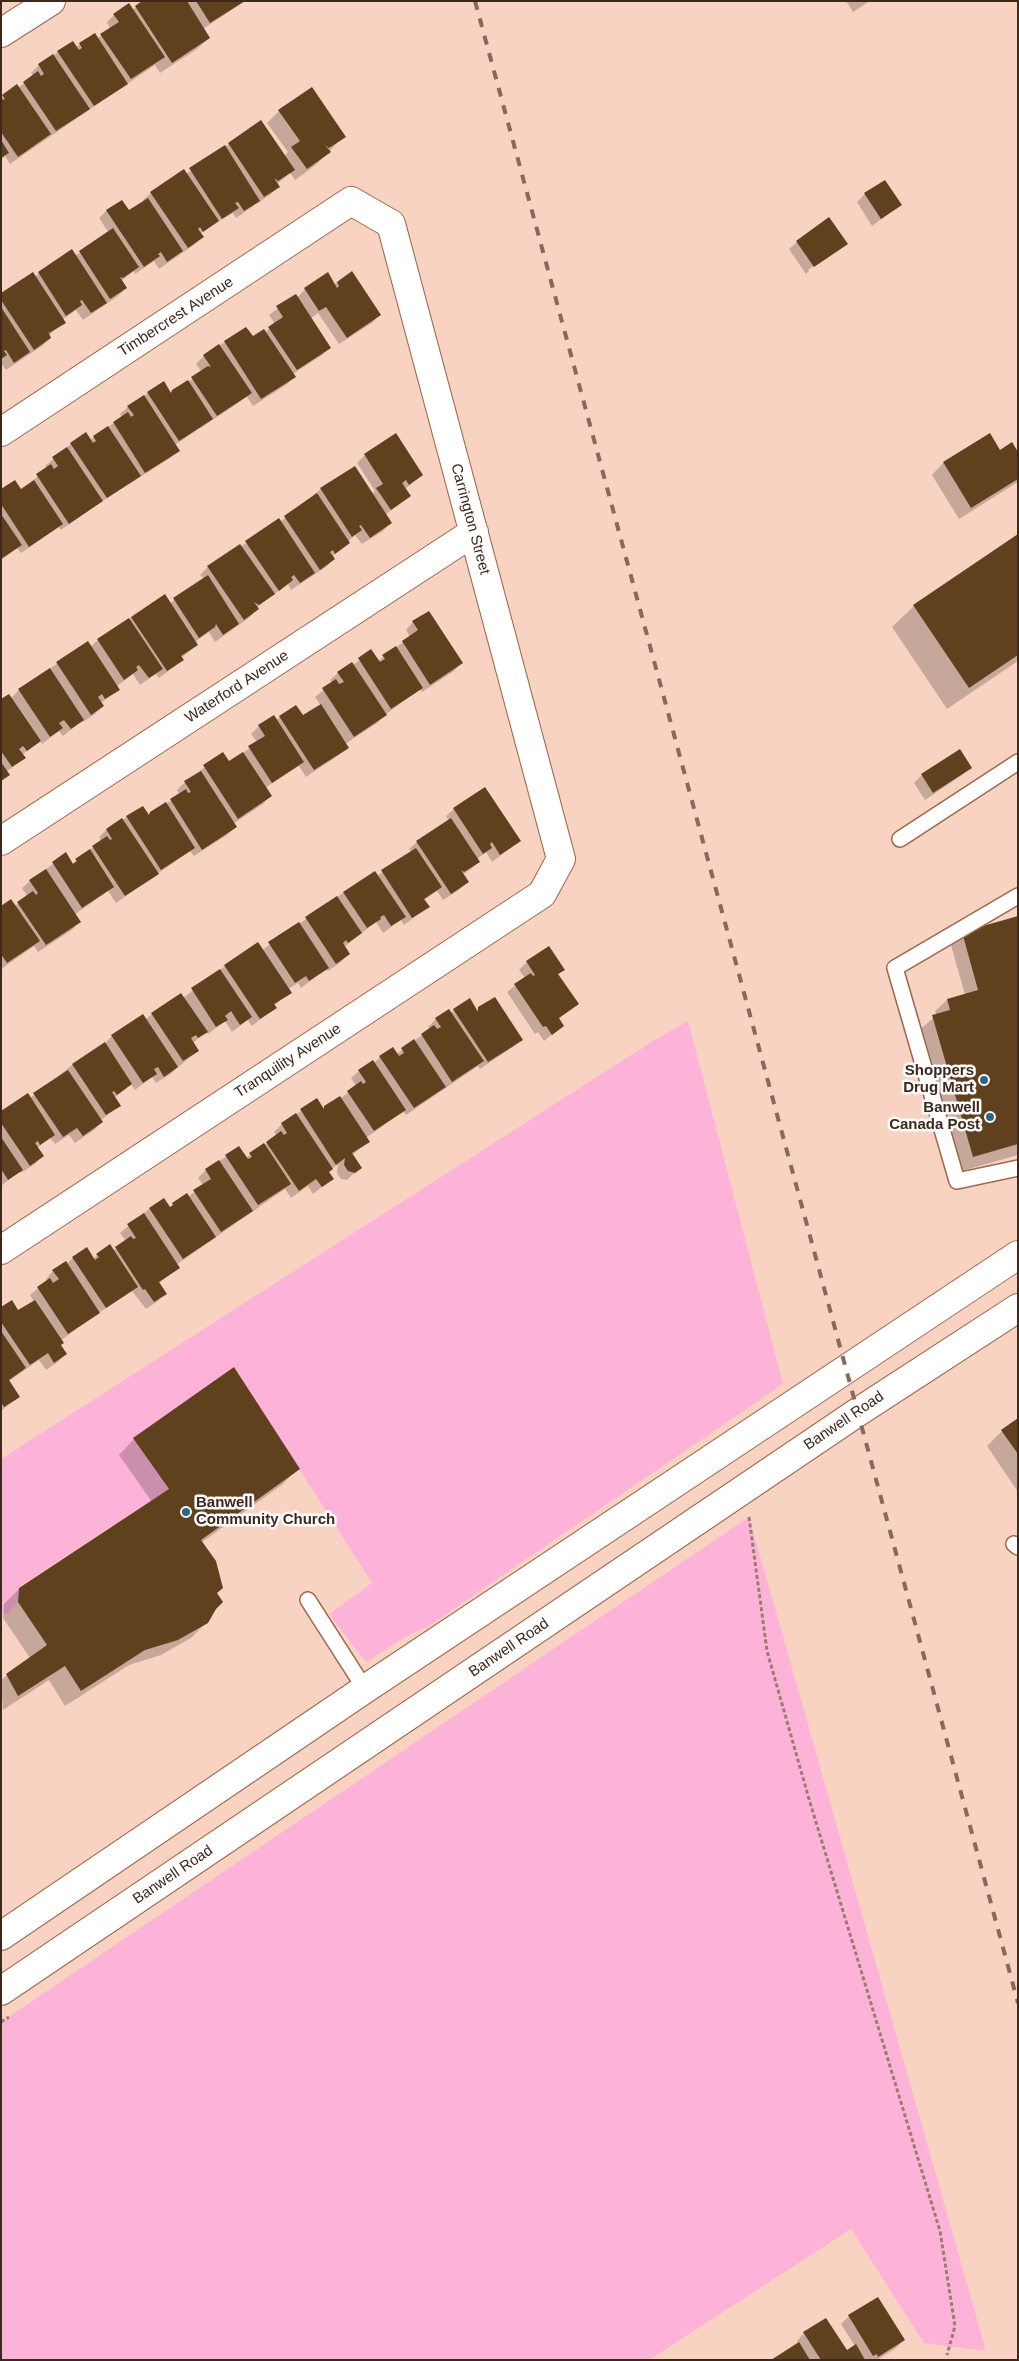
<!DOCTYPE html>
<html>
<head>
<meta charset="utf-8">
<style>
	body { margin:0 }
	#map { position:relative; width:1019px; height:2361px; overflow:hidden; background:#f8d3c1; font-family:Arial,sans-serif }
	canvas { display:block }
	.frame { position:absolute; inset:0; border:2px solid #3e271b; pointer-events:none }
</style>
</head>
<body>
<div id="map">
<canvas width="1019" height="2361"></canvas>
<div class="frame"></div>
</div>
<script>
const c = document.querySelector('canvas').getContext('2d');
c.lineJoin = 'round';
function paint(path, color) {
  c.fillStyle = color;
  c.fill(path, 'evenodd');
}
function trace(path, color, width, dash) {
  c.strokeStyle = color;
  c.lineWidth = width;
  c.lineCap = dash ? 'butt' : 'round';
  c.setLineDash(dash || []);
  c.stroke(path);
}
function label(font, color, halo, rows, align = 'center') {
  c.font = font + ' Arial,sans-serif';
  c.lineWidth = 5;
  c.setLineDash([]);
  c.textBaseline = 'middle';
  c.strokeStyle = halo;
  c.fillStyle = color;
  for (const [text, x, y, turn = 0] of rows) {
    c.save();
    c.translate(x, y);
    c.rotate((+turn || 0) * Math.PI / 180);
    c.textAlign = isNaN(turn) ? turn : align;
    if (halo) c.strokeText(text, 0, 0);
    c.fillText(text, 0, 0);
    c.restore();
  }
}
const green = new Path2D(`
	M688 1021 783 1384 427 1627 409 1635 366 1662 329 1614 372 1583 234 1367 134 1438 169 1489 19 1587 18 1602 7 1615 1 1611V1459L653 1041Z
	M749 1517 986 2351 924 2343 851 2229 649 2360H1V2022Z`);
const shadow = new Path2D(`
	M169 1H245L203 29 209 38 197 49 160 73 155 65 10 164 5 156 1 160V97L3 96 18 88 33 76 31 73 39 65 58 52 76 47 94 34 97 39 110 28 107 22 114 15 132 10 136 7Z
	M846 1H870L853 12Z
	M279 111 344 136 317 164 295 180 290 173 277 184 278 187 271 194 236 218 233 213 213 224 200 234 202 237 194 245 159 269 154 261 135 274 134 271 121 281 126 288 118 296 83 320 76 310 62 320 64 322 48 336 50 338 42 346 6 370 1 363V294L34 277 72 251 75 256 109 233 99 218 107 210 129 212 144 202 143 200 151 193 186 174 261 122 284 156 288 152 267 123Z
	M865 194 900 205 872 226 857 202Z
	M797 242 846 244 839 250V248L808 270 809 271 806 274 789 249Z
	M337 282 379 315 372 323 339 344 318 313 310 319 330 347 322 355 293 374 294 377 286 385 253 406 247 397 175 445 178 451 170 458 98 504 61 530 59 527 21 553 17 548 1 560V491H21L47 468 45 466 71 444 90 440 122 417 120 414 128 407 148 393 170 394 188 382 202 372 196 364 204 356 246 328 253 338 265 332 275 324 269 315 295 296 297 298 305 289 334 285Z
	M395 435 422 475 405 489 410 496 385 515 390 523 383 531 362 544 355 535 332 557 334 559 326 567 291 590 288 584 256 608 257 609 250 617 215 642 209 632 195 642 197 645 181 658 182 660 174 667 159 678 156 674 140 685 133 674 116 687 118 690 101 703 103 706 95 714 83 722 82 721 63 736 59 731 42 744 40 741 22 755 24 758 6 772 8 775 1 782V700L11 698 19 690 87 643 90 647 98 640 164 596 169 604 204 579 200 575 208 567 280 522 321 489 372 494 375 491 357 463 365 455Z
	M989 435 999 451 1018 455V482L959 519 932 475 943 463Z
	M1018 535V661L947 709 892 627 914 606Z
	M413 622 461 663 454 671 422 692 420 689 385 715 377 723 345 744 347 748 339 755 306 777 299 766 265 788 270 796 263 804 233 824 235 827 227 835 194 856 190 851 116 903 108 891 74 915 79 922 72 930 38 952 34 946 1 969V908L15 906 28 897 22 888 30 881 66 854 72 864 101 841 99 837 106 830 127 817 148 816 166 804 180 794 177 790 185 782 222 754 229 763 242 754 257 742 251 734 259 726 276 720 280 717H303L321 706 315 697 332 683 330 680 338 673 352 666 371 651 378 661 410 637 406 630Z
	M959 751 970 768 962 775 925 800 914 783 922 775Z
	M454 809 520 841 492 862 486 852 477 859 479 862 471 869 462 875 467 882 459 890 443 900 437 891 424 900 428 907 404 925 401 920 383 933 376 922 344 947 349 954 341 962 328 971 326 969 301 988 298 983 288 989 290 992 274 1006 275 1008 252 1026 248 1020 232 1032 225 1021 208 1034 206 1032 193 1043 197 1051 169 1075 156 1083 152 1077 135 1090 131 1084 114 1098 119 1106 101 1120 102 1122 94 1130 75 1143 69 1135 55 1144 50 1138 37 1148 42 1156 35 1164 21 1173 20 1171 1 1186V1112L30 1098 72 1065 104 1044 112 1036 145 1020 152 1014 183 998 225 966 262 950 344 892 377 876 411 852 409 849 417 842 449 821 446 816Z
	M1018 917V1155L958 1172 918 1031 937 1015 935 1011 947 1000 965 995 951 945 962 933Z
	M527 962 563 970 558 975 577 1004 558 1019 563 1026 544 1041 538 1032 535 1034 507 992 525 978 519 970Z
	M479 1008 521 1040 513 1047 480 1069 478 1066 406 1115 403 1111 366 1138 368 1142 352 1155 360 1168 347 1180 341 1179 337 1173 338 1164 328 1172 332 1179 313 1194 308 1186 291 1198 285 1189 176 1265 178 1268 159 1283 165 1293 158 1301 146 1309 132 1291 97 1314 60 1341V1345L65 1354 58 1362 46 1370 39 1360 9 1381 19 1397 1 1411V1309L18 1312 34 1302 30 1295 47 1281 46 1279 53 1271 66 1264 73 1258 93 1259 97 1255 113 1251 126 1241 120 1233 150 1208H169L188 1197 203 1185 198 1178 206 1170 239 1148 246 1158 277 1136 274 1132 282 1124 317 1100 322 1109 340 1099 356 1086 351 1078 359 1071 374 1063 380 1057 397 1054 430 1029 428 1027 436 1019 449 1010 451 1013 454 1010 476 1011Z
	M1018 1420V1492L987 1446 1002 1431Z
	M134 1439 298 1468 283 1484 201 1543 215 1593V1609L207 1622 191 1638 161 1655 129 1665 65 1706 49 1680 3 1710 1 1680 30 1658 3 1618 4 1604 20 1588 152 1502 119 1455Z
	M849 2316 904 2340 896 2348 877 2360H773L799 2344 797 2341 804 2333 846 2352 855 2346 841 2324Z`);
const building = new Path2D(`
	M142 1H187L210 38 172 63 135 6Z
	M196 1H245L210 23Z
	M129 3 165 57 131 79 100 34 119 22 113 14Z
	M95 33 128 84 94 106 57 51 73 41 79 50 82 48 79 43Z
	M53 54 90 109 56 131 23 82 38 71 41 76 44 74 38 64Z
	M17 84 51 134 18 157 1 132V97L3 100 5 99 2 95Z
	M312 87 346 137 329 148 325 145 331 152 307 169 291 147 300 141 278 110Z
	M261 120 295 170 278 181 274 178 280 187 264 197 228 143Z
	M1 140 9 153 1 158Z
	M225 145 260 201 244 211 238 202 235 203 239 208 222 219 189 168Z
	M184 169 219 221 203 232 200 227 198 229 204 237 188 248 150 192Z
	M885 180 902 205 881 219 864 193Z
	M148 198 183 251 167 262 161 252 158 254 160 256 144 267 106 210 122 200 129 210Z
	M829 217 848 244 814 267 796 241Z
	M113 228 139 267 123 278 120 277 127 288 110 299 79 251Z
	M72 249 107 303 91 313 82 300 80 301 82 305 66 316 38 272Z
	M352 271 381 315 347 338 326 307 319 311 304 288 328 272 337 288 339 286 337 282Z
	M33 272 66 323 49 333 47 329 51 338 34 350 1 300V293Z
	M296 294 331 348 297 370 268 327 283 317 276 306Z
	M1 307 30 352 14 363 6 350 4 351 7 355 1 359Z
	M246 327 253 336 264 329 296 377 261 399 224 341Z
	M219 344 252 393 217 416 191 377 208 366 211 367 203 355Z
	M188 380 213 419 179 441 147 392 164 381 171 393 172 390Z
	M144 395 180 451 145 473 113 422 128 412 131 417 134 415 127 406Z
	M108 426 141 476 107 498 70 443 86 432 93 443 96 441 93 436Z
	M396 433 423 475 409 485 406 480 402 483 411 496 391 510 376 488 383 484 364 454Z
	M990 433 1000 450 1012 442 1018 452V479L971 508 943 462Z
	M67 447 103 501 69 524 36 474 51 464 54 469 58 466 52 457Z
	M355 466 392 523 370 538 361 525 359 526 362 530 352 537 320 488Z
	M15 480 21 489 34 480 63 524 29 547 1 504V489Z
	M317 493 350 543 335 554 333 550 330 552 335 559 320 570 284 516Z
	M1 514 22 545 1 559Z
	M279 518 315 573 300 583 294 575 291 577 293 580 279 591 245 541Z
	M1018 534V655L969 688 913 605Z
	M240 544 275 594 259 605 254 602 259 609 244 620 207 566Z
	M208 575 239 624 223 635 216 624 215 627 199 638 173 598Z
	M165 594 198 645 181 656 184 660 167 671 131 617Z
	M429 611 463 663 430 685 402 641 418 630 412 621Z
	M129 618 163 669 149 678 139 665 136 667 138 670 124 680 97 639Z
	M88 641 120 690 105 699 102 694 98 697 104 706 91 715 56 662Z
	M396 646 423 688 391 709 358 658 371 649 380 662 385 659 382 655Z
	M352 662 387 715 354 737 322 688 336 679 339 684 344 682 337 672Z
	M50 668 84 720 71 729 64 720 59 723 63 728 50 737 18 689Z
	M9 694 41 741 27 751 23 746 19 749 26 758 12 767 1 751V699Z
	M321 704 349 748 314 770 279 716 296 705 303 715Z
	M274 715 304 762 272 783 248 746 265 736 258 725Z
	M960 749 972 768 933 793 921 774Z
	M223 752 229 761 243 752 272 796 238 819 203 765Z
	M1 762 10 775 1 781Z
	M201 771 237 827 202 850 170 799 186 789 188 793 191 792 184 781Z
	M485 787 521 841 500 855 492 842 490 844 492 848 483 854 453 808Z
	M166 802 195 848 161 870 126 816 143 806 149 815 150 812Z
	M122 818 159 874 125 896 92 846 107 836 110 840 112 839 106 829Z
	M451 818 480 862 464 872 461 870 469 882 451 894 416 841Z
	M416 848 442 887 424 899 430 907 412 918 381 870Z
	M90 849 114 887 82 908 52 862 66 852 73 864 77 861 75 859Z
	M46 869 81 922 46 945 17 902 33 891 36 895 38 893 29 880Z
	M375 871 406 917 391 926 384 915 380 917 381 919 367 928 343 892Z
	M337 896 362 933 348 943 346 940 343 943 350 954 336 964 305 917Z
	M11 899 40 941 7 963 1 954V906Z
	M1018 916V1144L973 1157 932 1015 950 1010 947 999 978 990 962 932Z
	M299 922 329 968 309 981 306 976 295 983 268 942Z
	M258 942 292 993 274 1004 277 1008 260 1019 224 965Z
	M549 946 565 970 558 974 579 1004 559 1018 564 1026 552 1035 546 1026 543 1027 514 984 531 973 533 976 535 975 526 961Z
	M220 969 252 1017 240 1025 231 1011 225 1016 228 1020 216 1027 191 988Z
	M181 993 208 1032 198 1038 196 1035 191 1038 199 1051 183 1061 151 1013Z
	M495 997 523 1040 488 1062 453 1009 470 998 478 1012V1007Z
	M449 1009 484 1061 452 1082 421 1034 434 1025 437 1029 441 1027 435 1018Z
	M143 1014 178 1067 164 1077 158 1067 154 1069 157 1074 143 1083 111 1035Z
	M414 1039 446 1087 414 1108 379 1056 393 1047 399 1056 404 1053 401 1048Z
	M105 1042 132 1084 117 1095 114 1091 112 1092 121 1106 106 1115 72 1064Z
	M373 1060 406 1110 374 1131 347 1091 361 1081 363 1084 366 1082 358 1070Z
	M68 1070 103 1122 83 1136 77 1128 63 1137 33 1093Z
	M28 1093 55 1135 40 1145 38 1141 35 1143 44 1156 30 1166 1 1123V1111Z
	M340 1096 370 1142 352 1153 362 1168 355 1173 348 1171 344 1165 345 1158 336 1165 300 1109 317 1098 324 1109V1106Z
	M296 1113 333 1169 329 1172 334 1179 322 1187 316 1179 299 1191 266 1142 281 1131 284 1135 287 1133 281 1123Z
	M1 1137 23 1170 8 1180 1 1169Z
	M264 1143 291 1184 258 1205 225 1155 239 1146 248 1159 252 1157 249 1153Z
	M219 1160 253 1211 221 1232 193 1190 211 1179 205 1169Z
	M187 1193 216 1237 183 1259 149 1208 164 1198 170 1207 173 1205 172 1203Z
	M144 1213 180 1268 159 1282 167 1294 154 1302 145 1289 143 1290 115 1247 131 1236 133 1239 136 1238 127 1224Z
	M110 1244 138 1287 106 1308 72 1257 87 1247 95 1260 99 1257 96 1254Z
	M66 1261 100 1313 68 1334 37 1287 50 1278 53 1283 59 1279 52 1270Z
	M12 1300 18 1310 35 1300 64 1343 61 1345 67 1354 54 1363 48 1353 30 1365 1 1322V1307Z
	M1 1331 26 1368 9 1380 20 1397 4 1407 1 1402Z
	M234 1367 300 1469 201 1540 216 1561 223 1588 217 1593 223 1602 216 1609 208 1623 178 1640 145 1650 81 1691 65 1666 18 1696 6 1674 47 1645 18 1602 19 1588 169 1489 133 1438Z
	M1018 1418V1454L1001 1430Z
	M878 2297 905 2340 878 2357 877 2354 873 2356 848 2315Z
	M826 2318 847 2350 856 2344 865 2360H821L803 2332Z
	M799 2342 810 2360H771Z`);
const path = new Path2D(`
	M749 1517 767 1651 809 1799 940 2231 955 2326 947 2355
	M1 2022 9 2017`);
const lane = new Path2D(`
	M900 839 1018 762
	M1018 896 895 968 957 1181 1018 1168
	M1014 1544 1018 1547
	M308 1600 365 1689`);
const street = new Path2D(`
	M1 33 51 1
	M1 432 351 201 391 224 561 859 542 894 1 1250
	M1 841 474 532`);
const secondary = new Path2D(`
	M1 1936 365 1689 1018 1255
	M1 1991 858 1412 1018 1308`);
const rail = new Path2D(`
	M475 1 1018 2003`);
const markers = [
	[984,1080,5,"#2c677f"],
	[990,1117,5,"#2c677f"],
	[186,1512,5,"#2c677f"]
];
const streetNames = [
	["Timbercrest Avenue",176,317,-33],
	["Carrington Street",470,519,75],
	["Waterford Avenue",237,687,-33],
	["Tranquility Avenue",288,1061,-33],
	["Banwell Road",844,1421,-34],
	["Banwell Road",509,1648,-34],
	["Banwell Road",173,1875,-34]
];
const poiNames = [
	["Shoppers",974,1071],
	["Drug Mart",974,1088],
	["Banwell",980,1108],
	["Canada Post",980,1125],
	["Banwell",196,1503,"left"],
	["Community Church",196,1520,"left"]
];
paint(green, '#fdb3d8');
paint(shadow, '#0003');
paint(building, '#5f411d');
trace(lane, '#9e674b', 18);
trace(street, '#9e674b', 30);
trace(secondary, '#9e674b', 30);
trace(path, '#9b7d6e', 3, [4, 2.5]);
trace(lane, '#fff', 15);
trace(street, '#fff', 28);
trace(secondary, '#fff', 28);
trace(rail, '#866a5b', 4, [9, 9]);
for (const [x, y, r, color] of markers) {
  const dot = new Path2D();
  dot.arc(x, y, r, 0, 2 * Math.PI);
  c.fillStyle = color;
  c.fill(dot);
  trace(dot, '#fdfdfd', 2);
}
label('15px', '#3e271b', '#fdfdfd', streetNames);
label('bold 15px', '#3e271b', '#fdfdfd', poiNames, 'right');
</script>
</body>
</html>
